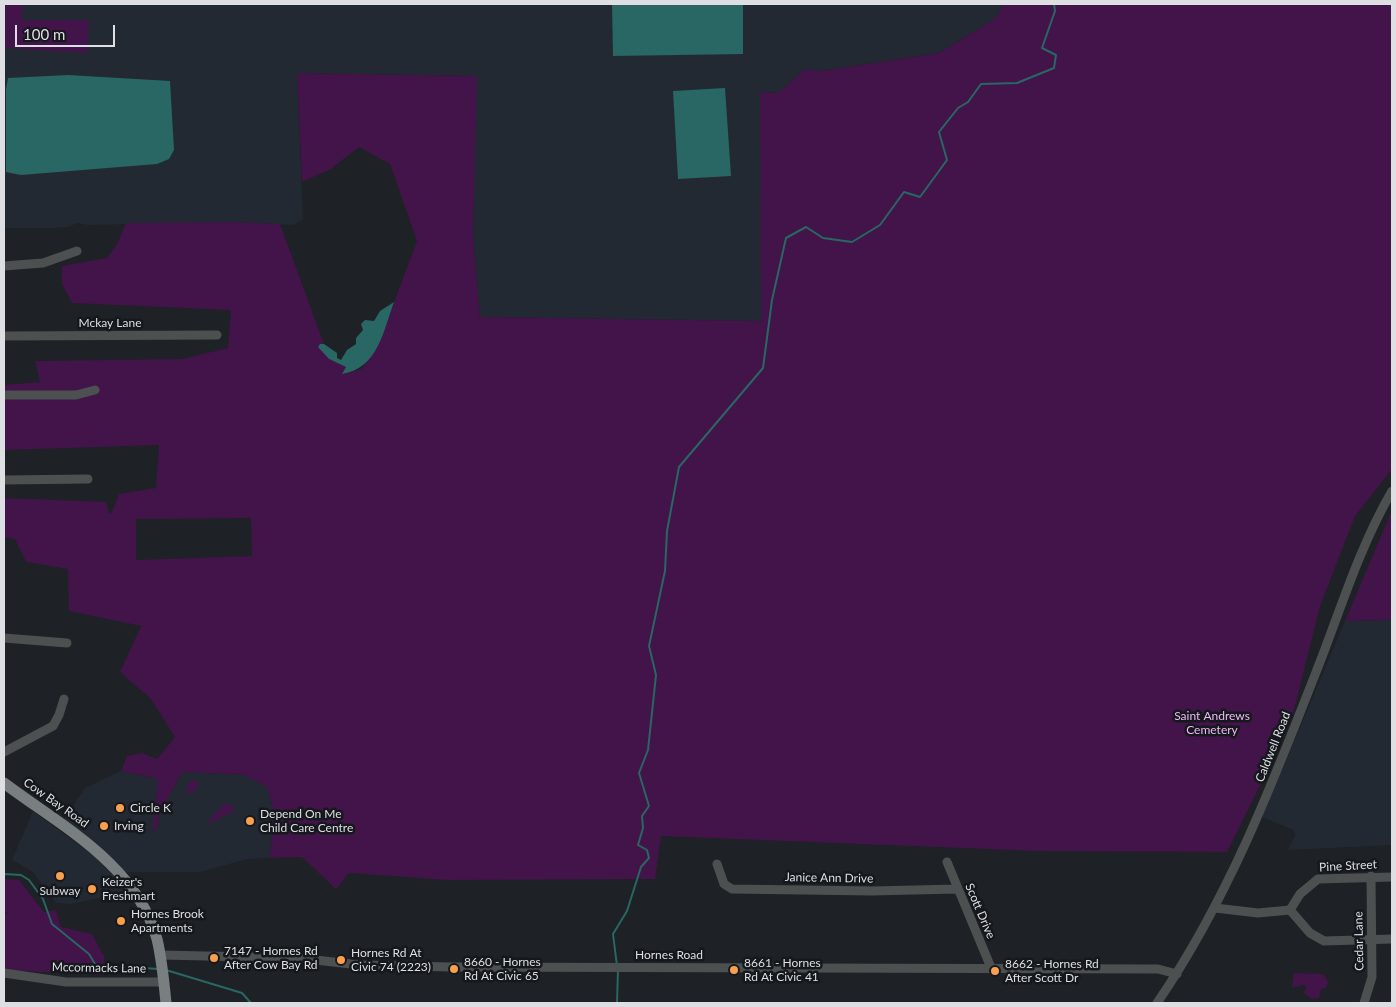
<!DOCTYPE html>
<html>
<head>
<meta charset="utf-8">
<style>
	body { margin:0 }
	#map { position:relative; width:1396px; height:1007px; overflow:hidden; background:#1e2125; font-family:Lato,sans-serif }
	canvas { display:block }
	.frame { position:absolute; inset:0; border:5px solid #dddfe2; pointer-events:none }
	.scale { position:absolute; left:15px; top:25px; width:100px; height:22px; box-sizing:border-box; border:2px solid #dddfe2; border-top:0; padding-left:6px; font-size:15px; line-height:18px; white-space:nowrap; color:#dddfe2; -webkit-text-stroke:4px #15181c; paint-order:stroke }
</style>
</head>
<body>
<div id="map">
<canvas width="1396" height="1007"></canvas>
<div class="frame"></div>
<div class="scale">100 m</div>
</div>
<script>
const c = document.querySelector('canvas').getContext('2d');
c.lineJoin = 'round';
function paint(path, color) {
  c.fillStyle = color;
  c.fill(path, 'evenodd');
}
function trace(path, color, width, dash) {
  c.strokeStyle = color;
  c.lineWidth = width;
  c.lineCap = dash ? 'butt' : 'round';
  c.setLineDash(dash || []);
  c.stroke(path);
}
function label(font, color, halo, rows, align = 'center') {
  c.font = font + ' Lato,sans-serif';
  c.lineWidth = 5;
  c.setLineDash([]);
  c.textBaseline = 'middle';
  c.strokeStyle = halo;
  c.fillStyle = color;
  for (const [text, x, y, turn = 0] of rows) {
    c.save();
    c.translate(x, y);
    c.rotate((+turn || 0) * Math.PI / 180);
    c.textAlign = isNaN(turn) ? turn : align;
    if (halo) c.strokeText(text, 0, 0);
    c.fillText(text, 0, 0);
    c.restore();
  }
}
const built = new Path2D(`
	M4 4H1004L996 18 939 53 821 71 805 69 778 93 761 92V321L480 317 473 237 476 76 297 73 303 219 293 225 236 222 88 225 77 223 69 227 51 228H4Z
	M1392 620V845L1288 850 1295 836 1294 830 1262 817 1345 621Z
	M121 771 158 779 153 833 158 825 159 815 182 772 245 775 267 787 274 812 270 858 247 859 200 872H117L60 825 85 788Z
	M33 811 99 860 128 892 71 904 56 903 32 871 12 860Z`);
const green = new Path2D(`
	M4 4H22V20H89L87 53 4 48Z
	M1004 4H1392V469L1355 516 1320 606 1294 710 1274 757 1227 852 1038 851 661 836 655 879 448 880 349 873 336 889 302 857 270 858 274 812 267 787 245 775 182 772 159 815 158 825 152 834 158 779 121 771 127 756 142 753 157 759 175 737 150 698 120 672 141 626 69 611 68 569 26 562 15 539 4 537V498L106 502 109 514 112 512 119 494 156 488 159 445 5 450 4 385 40 382 35 361 182 359 228 348 231 310 72 303 62 284V266L107 258 117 244 126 223 236 222 280 224 324 344H320L329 359 346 367 344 374 361 369 377 348 417 241 390 164 359 147 331 169 302 182 297 73 477 76 473 237 480 317 761 321 760 92 778 93 805 69 821 71 939 53 996 18ZM251 518 252 556 136 560V519Z
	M1392 510V620L1345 621Z
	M191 780 198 782V787L191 794 187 792V786Z
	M225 803 233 806 234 811 208 824 211 817Z
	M4 879 19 880 44 912 56 910 61 927 92 934 104 956 105 975 4 970V915L8 913 4 911Z
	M1294 973 1324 974 1328 983 1326 988 1321 989 1319 998 1312 999 1304 993 1307 986 1302 985 1292 988Z`);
const water = new Path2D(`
	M612 4H743V54L613 56Z
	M68 75 170 81 174 150 169 159 157 164 21 175 6 172V89L8 78Z
	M725 88 731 176 678 179 673 91Z
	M394 302C383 332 378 368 342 374L346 367 329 359 318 347 320 344H324L337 353V358L341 360 347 350 356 344V338L363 330 361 324 365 320 374 321 380 311Z`);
const stream = new Path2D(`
	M4 874 21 875 29 880 43 899 52 924 89 954 95 964 108 969 127 967 159 969
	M617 966 613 934 627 911 641 867 649 858 647 850 638 845 643 828 642 816 649 806 639 773 648 750 656 675 649 646 665 571 667 531 679 467 763 368 772 300 786 238 806 227 823 238 852 242 880 225 904 192 920 197 947 160 939 132 958 108 968 102 981 84 1017 83 1054 68 1056 55 1042 48 1055 11 1054 4
	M166 970 242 993 251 1003
	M617 1003 618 970`);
const minor = new Path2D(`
	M4 266 43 263 77 251
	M4 336 217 335
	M4 395H76L95 390
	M4 480 88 479
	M4 638 67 643
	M4 752 53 726 59 715 64 699
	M947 862 992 970
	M717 864 724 884 732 889 872 891 957 889
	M1215 908 1258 913 1290 910
	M1290 910 1300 894 1318 879 1392 877
	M1290 910 1310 933 1324 941 1392 939
	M160 955 298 958 360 965 451 967 1158 969 1177 974
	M4 973 66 982H164
	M1157 1003C1229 898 1274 780 1320 662 1342 605 1361 544 1392 491
	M1364 1003 1372 977 1371 876`);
const major = new Path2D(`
	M4 783C61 826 136 864 157 939 162 960 164 982 166 1003`);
const markers = [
	[120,808,5,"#fa9f4e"],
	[250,821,5,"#fa9f4e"],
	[104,826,5,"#fa9f4e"],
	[60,876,5,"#fa9f4e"],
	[92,889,5,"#fa9f4e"],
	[121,921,5,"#fa9f4e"],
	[214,958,5,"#fa9f4e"],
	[341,960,5,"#fa9f4e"],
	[454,969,5,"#fa9f4e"],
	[734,970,5,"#fa9f4e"],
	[995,971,5,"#fa9f4e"]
];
const streetNames = [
	["Mckay Lane",110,323],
	["Caldwell Road",1273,747,-68],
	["Cow Bay Road",56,803,35],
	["Pine Street",1348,866,-3],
	["Janice Ann Drive",829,878,1],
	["Scott Drive",980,911,67],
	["Cedar Lane",1359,941,-91],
	["Hornes Road",669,955],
	["Mccormacks Lane",99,968,1]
];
const parkNames = [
	["Saint Andrews",1212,716],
	["Cemetery",1212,730]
];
const poiNames = [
	["Circle K",130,808],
	["Depend On Me",260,814],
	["Child Care Centre",260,828],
	["Irving",114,826],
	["Keizer's",102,882],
	["Freshmart",102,896],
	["Subway",60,891,"center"],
	["Hornes Brook",131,914],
	["Apartments",131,928],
	["7147 - Hornes Rd",224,951],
	["After Cow Bay Rd",224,965],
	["Hornes Rd At",351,953],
	["Civic 74 (2223)",351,967],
	["8660 - Hornes",464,962],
	["Rd At Civic 65",464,976],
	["8661 - Hornes",744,963],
	["Rd At Civic 41",744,977],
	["8662 - Hornes Rd",1005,964],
	["After Scott Dr",1005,978]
];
paint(built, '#232932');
paint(green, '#421449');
paint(water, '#286764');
trace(stream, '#286764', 2);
trace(minor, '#4d5051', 9);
trace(major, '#797f81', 11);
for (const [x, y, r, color] of markers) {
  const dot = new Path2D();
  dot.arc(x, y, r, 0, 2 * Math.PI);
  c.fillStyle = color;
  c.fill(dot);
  trace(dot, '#15181c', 2);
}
label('12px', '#dddfe2', '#15181c', streetNames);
label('12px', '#efb6f8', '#15181c', parkNames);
label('12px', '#dddfe2', '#15181c', poiNames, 'left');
</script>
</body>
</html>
